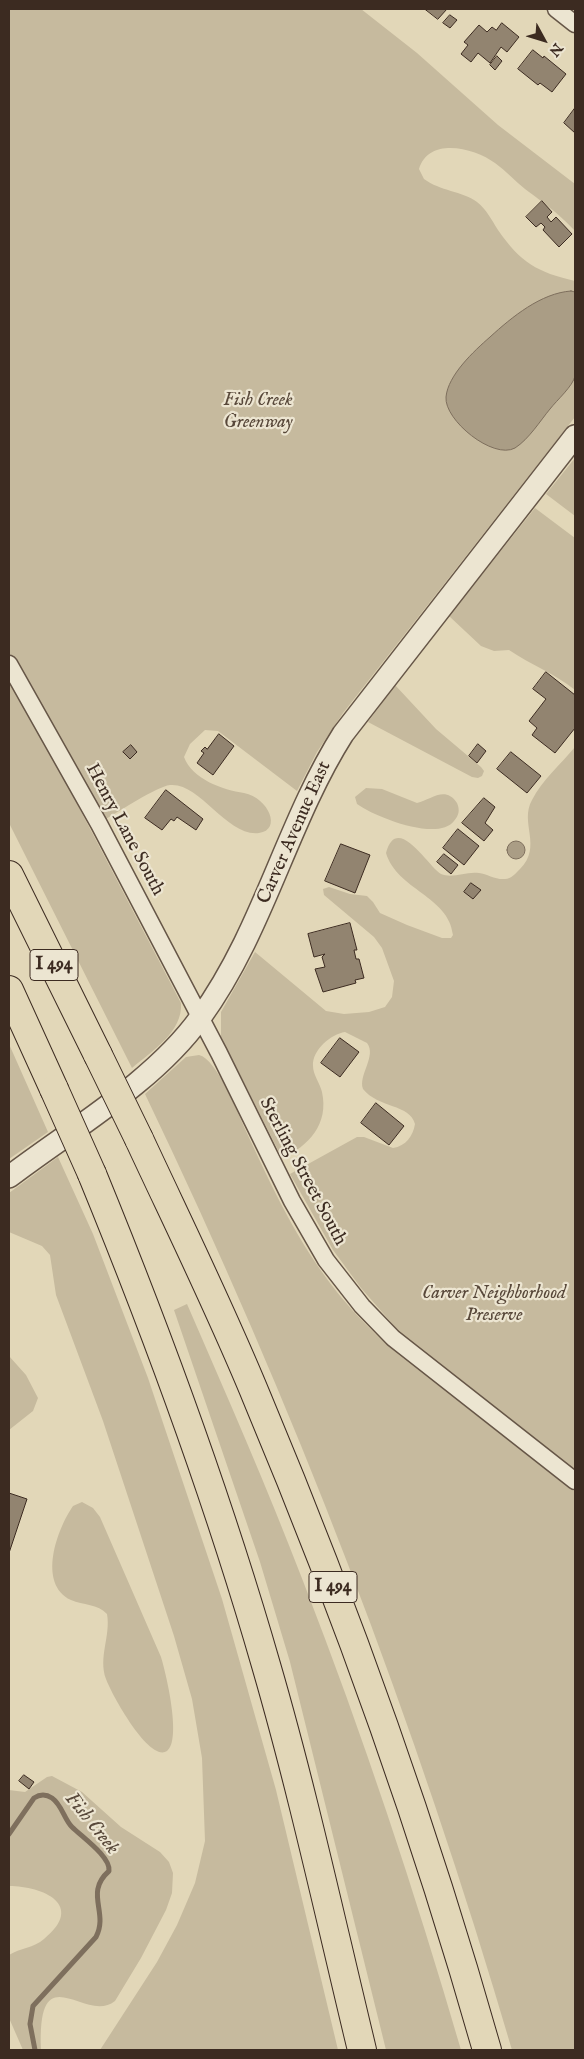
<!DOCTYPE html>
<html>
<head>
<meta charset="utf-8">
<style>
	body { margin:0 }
	#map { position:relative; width:584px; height:2059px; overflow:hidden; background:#e2d7b8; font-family:"IM FELL English",serif }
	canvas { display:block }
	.frame { position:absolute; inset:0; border:10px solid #3c2b21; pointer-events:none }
	.north { position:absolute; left:519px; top:15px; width:50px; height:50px; -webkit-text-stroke:4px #ece5d1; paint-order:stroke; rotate:129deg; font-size:14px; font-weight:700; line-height:20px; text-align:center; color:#3c2b21 }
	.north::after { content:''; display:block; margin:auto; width:18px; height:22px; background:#3c2b21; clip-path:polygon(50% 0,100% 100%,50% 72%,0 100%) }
</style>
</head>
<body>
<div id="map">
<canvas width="584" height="2059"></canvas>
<div class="frame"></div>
<div class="north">N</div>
</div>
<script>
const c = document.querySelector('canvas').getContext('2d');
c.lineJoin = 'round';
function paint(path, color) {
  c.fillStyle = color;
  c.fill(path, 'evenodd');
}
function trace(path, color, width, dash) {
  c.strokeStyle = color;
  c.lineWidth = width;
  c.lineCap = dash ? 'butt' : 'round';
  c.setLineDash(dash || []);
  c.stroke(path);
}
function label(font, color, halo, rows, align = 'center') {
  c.font = font + ' "IM FELL English",serif';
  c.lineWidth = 4.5;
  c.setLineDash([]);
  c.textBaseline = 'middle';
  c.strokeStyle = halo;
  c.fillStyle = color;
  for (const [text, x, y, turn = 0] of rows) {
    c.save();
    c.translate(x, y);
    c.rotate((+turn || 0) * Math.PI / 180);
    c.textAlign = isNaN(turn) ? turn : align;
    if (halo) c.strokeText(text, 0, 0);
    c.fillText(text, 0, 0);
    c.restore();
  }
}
const green = new Path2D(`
	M9 9H361L417 53 498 125 575 184V231C557 212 545 204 525 189 515 181 506 171 495 163 475 148 429 136 419 169L424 179C440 191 462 191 477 202 487 210 491 219 498 230 521 263 537 272 575 281V292L571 291 575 343V417L343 713 317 752 297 791 218 731 205 730 190 744 184 757C192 779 223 790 244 793 269 798 282 830 259 833 227 837 200 782 170 785 156 787 120 811 106 819L85 782 73 796 181 1003C183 1032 152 1051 132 1068L9 823Z
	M575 458V516L546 494Z
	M535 508 575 538V690C554 673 531 665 509 650L494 651 481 646 449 616Z
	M395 685 436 729 481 767 484 771 482 776 478 778 472 777 368 722Z
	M575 747V1470L396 1328 361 1288 333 1250 290 1174 357 1137H364L393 1148C406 1146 413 1136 415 1124 410 1104 378 1108 363 1089 358 1075 377 1056 367 1043L345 1032C331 1034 312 1050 313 1066 313 1075 320 1083 322 1092 329 1124 309 1146 282 1158L221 1037V1012L255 952 326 1011 344 1014 369 1012 385 1007 392 997 394 981 382 948 374 937 324 895 323 889 329 887 350 894 367 896 373 902 380 913 407 925 442 938H451L453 935C449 896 397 890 386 853 397 812 429 868 441 874 453 879 466 871 479 873 487 874 496 880 505 879 511 879 516 873 520 869 543 846 519 823 532 800 542 780 561 764 575 747Z
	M366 788 382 789 417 803C431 800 445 785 457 803 460 810 459 815 454 821 438 842 375 817 357 804L355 797Z
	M9 1044 48 1132 9 1159Z
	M199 1055C217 1059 238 1114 246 1131 288 1222 320 1288 399 1355L575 1492V2050H512C416 1721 293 1402 145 1094L186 1057Z
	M58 1157 93 1234 148 1378 222 1599 276 1790 338 2050H100L157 1962 177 1925 195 1883 205 1841 202 1758 192 1699 174 1636 103 1421 56 1295 50 1255 42 1246 9 1232V1193Z
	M187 1304C227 1396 267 1487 303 1581 363 1735 415 1892 461 2050H386L290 1662 260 1562 174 1310Z
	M9 1356 26 1375 38 1398 33 1411 9 1430Z
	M82 1502 93 1508 100 1517 161 1657C166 1673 182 1740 167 1751 149 1763 111 1693 106 1679 98 1657 111 1636 107 1614 98 1604 83 1605 71 1600 37 1584 57 1529 73 1506Z
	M52 1776 82 1792 121 1827 160 1852 169 1862 173 1873 172 1893 166 1910 141 1958 115 2001C85 2025 37 1952 41 2050H23L9 2018V1955C20 1948 34 1948 44 1939 86 1905 43 1886 9 1886V1790L25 1792 47 1777Z`);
const water = new Path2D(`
	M571 291 575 292C575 316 579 354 575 376 573 386 557 400 550 409 540 421 529 439 515 448 493 460 444 420 446 397 448 375 474 351 490 337 512 317 541 293 571 291Z
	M507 850a9 9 0 1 1 18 0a9 9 0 1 1-18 0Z`);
const stream = new Path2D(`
	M9 1834 34 1798C40 1794 46 1794 52 1798 62 1805 64 1819 72 1827 82 1837 111 1857 109 1871 84 1893 109 1912 96 1937L33 2006 30 2024 35 2050`);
const building = new Path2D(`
	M425 9H447L438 19Z
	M450 15 457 20 450 28 443 23Z
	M502 23 519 37 507 52 501 47 490 63 478 53 471 62 461 54 468 45 464 42 479 25 487 32 492 27 496 30Z
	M533 50 543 58 544 56 566 74 552 92 540 83 538 85 518 69Z
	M497 56 502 61 495 70 490 65Z
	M575 108V133L564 123Z
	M542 201 552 212 547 217 551 222 556 217 572 234 559 247 543 230 545 227 541 223 536 227 526 217Z
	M546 672 575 695V728L555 753 532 735 537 728 529 721 546 699 533 689Z
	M219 734 234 746 213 775 197 763 204 753 201 751 205 747 207 749Z
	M478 744 486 751 477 763 469 756Z
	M131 745 137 752 130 759 123 752Z
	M511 752 541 776 527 793 497 769Z
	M166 790 203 819 196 830 177 817 174 821 171 819 162 830 145 818Z
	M484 798 495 807 485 823 493 830 484 841 462 823Z
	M458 829 479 846 464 865 443 848Z
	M341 844 370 855 355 893 325 881Z
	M444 854 458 865 451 874 437 862Z
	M471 883 481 890 473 899 464 892Z
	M350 923 357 950H354L356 959H359L364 978 355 980 356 983 323 992 315 969 325 967 322 957 325 954 314 957 308 934Z
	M340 1038 359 1052 340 1077 321 1063Z
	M376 1103 404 1126 389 1145 361 1123Z
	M9 1493 27 1499 9 1553Z
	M24 1775 34 1782 29 1789 19 1781Z`);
const minor = new Path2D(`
	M556 9 575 24
	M9 664 99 824 219 1053 292 1201 326 1260 362 1306 393 1338 575 1481`);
const tertiary = new Path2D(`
	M9 1177C72 1129 154 1082 200 1018 264 930 286 824 343 734L575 436`);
const motorway = new Path2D(`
	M9 875 98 1055
	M9 990 54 1089
	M139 1139C179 1225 221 1310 257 1398 346 1610 424 1828 487 2050
	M92 1174C158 1335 218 1498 266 1665 303 1792 331 1922 362 2050`);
const motorwayBridge = new Path2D(`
	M98 1055 139 1139
	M54 1089 92 1174`);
const shields = [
	[54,965,48],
	[333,1587,48]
];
const shieldNames = [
	["I 494",54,965],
	["I 494",333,1587]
];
const parkNames = [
	["Fish Creek",258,401],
	["Greenway",258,423],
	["Carver Neighborhood",494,1294],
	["Preserve",494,1316]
];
const streetNames = [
	["Henry Lane South",124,830,62],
	["Carver Avenue East",295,833,-66],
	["Sterling Street South",302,1172,62]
];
const waterNames = [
	["Fish Creek",91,1824,51]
];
paint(green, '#c6ba9e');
paint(water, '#aa9d85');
trace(water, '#7e6f5d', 1);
trace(stream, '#7e6f5d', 5);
paint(building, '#928470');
trace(building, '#3c2b21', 1);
trace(minor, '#665647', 19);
trace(tertiary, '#665647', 24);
trace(motorway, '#3c2b21', 30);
trace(minor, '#ece5d1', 16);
trace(tertiary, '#ece5d1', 21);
trace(motorway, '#e2d7b8', 28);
trace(motorwayBridge, '#3c2b21', 30, []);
trace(motorwayBridge, '#e2d7b8', 28);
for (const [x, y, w] of shields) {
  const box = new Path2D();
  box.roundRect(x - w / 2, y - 15.5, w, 31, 4);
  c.fillStyle = '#ece5d1';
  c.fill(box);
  trace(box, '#3c2b21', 1);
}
label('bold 18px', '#3c2b21', null, shieldNames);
label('italic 19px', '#58483a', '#ece5d1', parkNames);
label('19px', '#3c2b21', '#ece5d1', streetNames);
label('italic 20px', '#58483a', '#ece5d1', waterNames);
</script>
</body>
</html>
